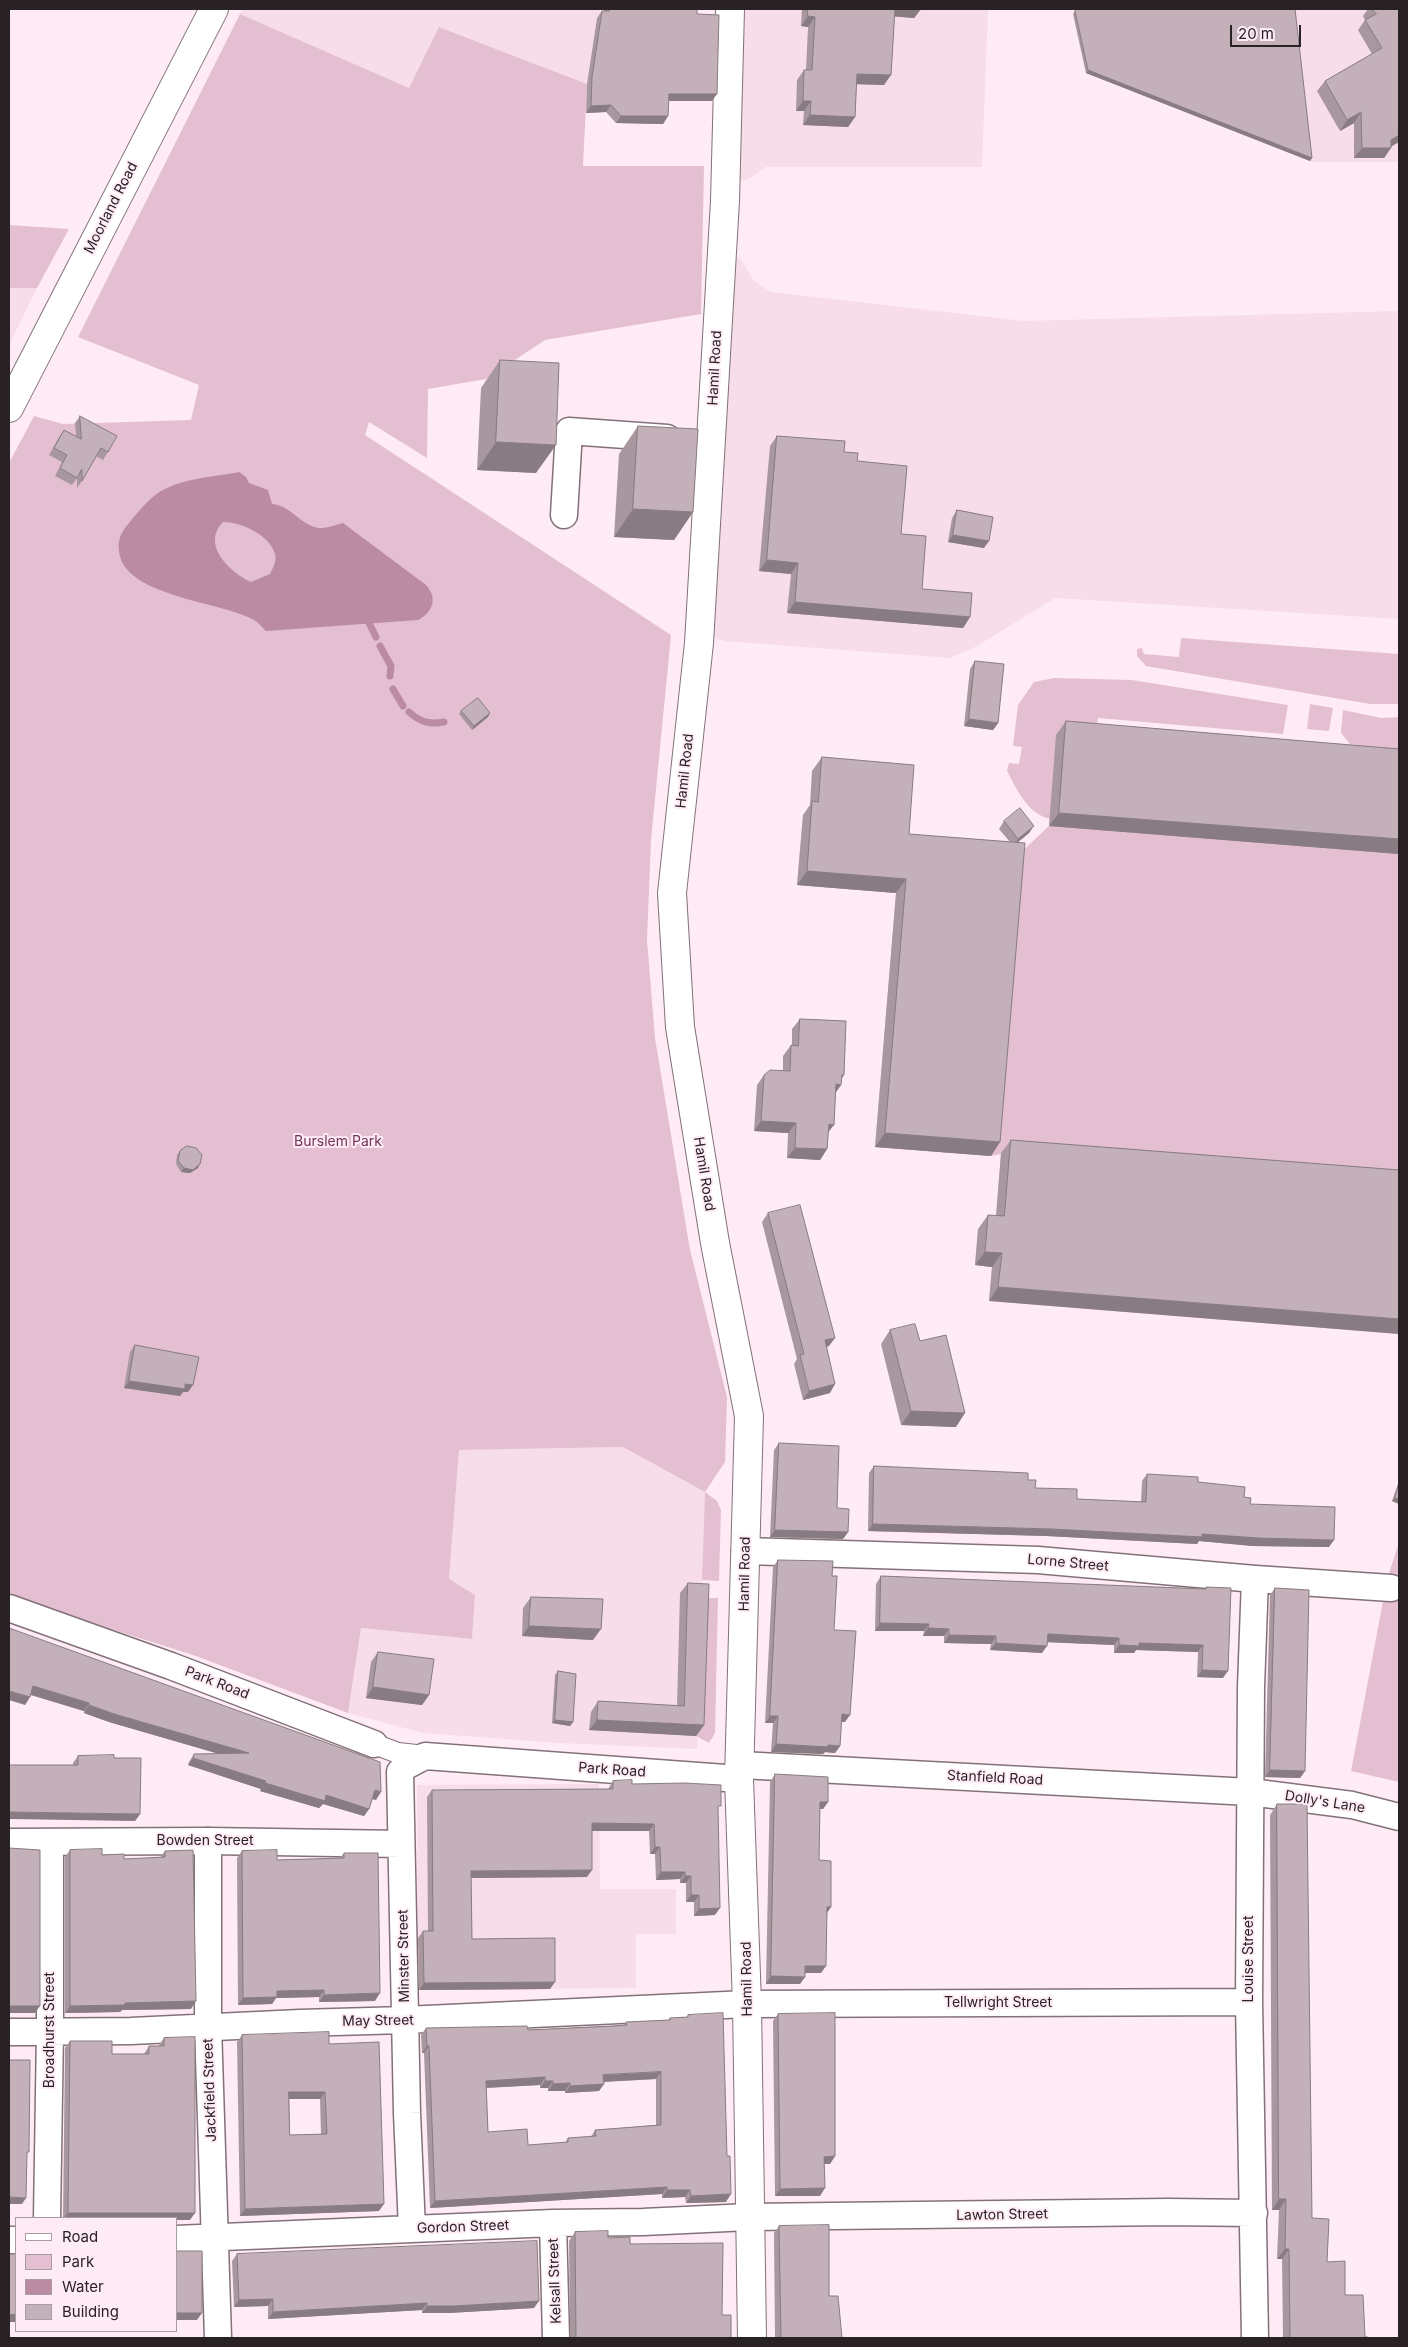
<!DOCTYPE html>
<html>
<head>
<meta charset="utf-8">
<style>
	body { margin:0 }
	#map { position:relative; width:1408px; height:2347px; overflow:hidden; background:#ffebf5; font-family:Inter,sans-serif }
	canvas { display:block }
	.frame { position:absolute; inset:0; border:10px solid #292225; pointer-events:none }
	.legend { position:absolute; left:15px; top:2217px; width:162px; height:115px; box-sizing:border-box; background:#ffebf5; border:1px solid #a99ba2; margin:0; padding:6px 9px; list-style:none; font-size:15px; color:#292225 }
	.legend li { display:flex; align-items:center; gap:10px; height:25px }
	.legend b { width:25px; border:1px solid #a99ba2 }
	.scale { position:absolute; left:1230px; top:25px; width:71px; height:22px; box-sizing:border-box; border:2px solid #292225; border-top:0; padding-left:6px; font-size:15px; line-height:18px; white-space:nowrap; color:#292225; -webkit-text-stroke:4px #ffebf5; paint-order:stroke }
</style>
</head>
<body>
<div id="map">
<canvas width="1408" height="2347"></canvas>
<div class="frame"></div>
<ul class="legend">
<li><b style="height:6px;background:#fff"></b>Road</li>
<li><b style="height:14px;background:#e4bfd1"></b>Park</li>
<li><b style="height:14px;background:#ba8ba3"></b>Water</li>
<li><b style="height:14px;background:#c3b0b9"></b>Building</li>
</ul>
<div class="scale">20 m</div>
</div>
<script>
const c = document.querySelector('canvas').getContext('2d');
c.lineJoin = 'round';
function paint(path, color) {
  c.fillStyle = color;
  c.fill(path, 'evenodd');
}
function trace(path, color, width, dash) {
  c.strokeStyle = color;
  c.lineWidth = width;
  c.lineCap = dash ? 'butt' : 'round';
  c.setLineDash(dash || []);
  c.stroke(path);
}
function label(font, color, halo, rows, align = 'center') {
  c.font = font + ' Inter,sans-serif';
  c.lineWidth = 4;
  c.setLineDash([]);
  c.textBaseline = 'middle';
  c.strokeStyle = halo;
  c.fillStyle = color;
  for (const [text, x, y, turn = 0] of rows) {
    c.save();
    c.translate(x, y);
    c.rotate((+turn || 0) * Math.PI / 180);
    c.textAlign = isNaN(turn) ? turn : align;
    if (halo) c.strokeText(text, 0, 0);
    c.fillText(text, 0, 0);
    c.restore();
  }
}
const built = new Path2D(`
	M243 9H602L604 18 597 19 587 84 440 27 409 88 240 14Z
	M730 9H988L982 167H766L747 180 725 181Z
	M1293 9H1399V162H1310Z
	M740 258 754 281 771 292 1024 321 1399 311V619L1055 598 977 646 950 658 724 641 699 631 720 262Z
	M9 288H37L9 345Z
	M623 1447 705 1492 697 1749 559 1743 423 1733 348 1713 361 1628 472 1639 475 1595 449 1580 459 1450Z
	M599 1784 600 1889H676V1934H636V1988L418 1990 417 1785Z`);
const green = new Path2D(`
	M240 14 409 88 439 27 587 84 583 166H704L701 314 545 340 486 379 428 389 427 458 369 422 365 435 671 635 651 840 647 940 655 1038 690 1250 727 1397 725 1462 705 1492 717 1501 721 1510 719 1581 702 1580 705 1492 623 1447 459 1450 449 1579 475 1595 472 1639 361 1628 348 1713 193 1655 9 1597V463L34 416 63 424 191 420 199 385 78 337Z
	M9 225 69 229 37 288H9Z
	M1181 638 1399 654V704H1370L1146 666 1137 656V649L1142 648 1144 654 1179 657Z
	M1054 678 1132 680 1288 705 1283 734 1098 718 1095 739 1399 763V1334L989 1301 992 1267 975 1265 978 1229 995 1230 1001 1154 991 1156 875 1147 896 893 797 885 803 815 901 823 899 848 1016 857 1049 826 1050 819C1028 814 1017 790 1007 771L1009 763 1019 764 1022 747 1013 746 1018 705 1034 682Z
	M1310 704 1333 708 1329 731 1307 729Z
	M1343 710 1381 718 1399 717V751L1350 744 1341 733Z
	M1399 1542V1782L1351 1771 1387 1580Z
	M702 1598H718L715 1733 709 1743 696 1736Z`);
const water = new Path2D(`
	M239 472 246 477 249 483 268 490 272 504C292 506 299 524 318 528 325 529 335 525 343 523L426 585C438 598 433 612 418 620L266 631C262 627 257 621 252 619 218 601 123 596 119 551 117 540 122 531 129 523 138 512 148 499 161 491 184 478 214 477 239 472ZM223 522C241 522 270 535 275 554 277 561 273 568 270 574L251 582C229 572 201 544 223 522Z`);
const stream = new Path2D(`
	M369 623 376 637
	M380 646 391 666 390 676
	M393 689 403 706
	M409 712C420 722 430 725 444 722`);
const pedestrian = new Path2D(`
	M374 1744 398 1753 425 1756`);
const minor = new Path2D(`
	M564 515 569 431 667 438
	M745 1551 1038 1560 1255 1579 1391 1588
	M9 1608 171 1666 374 1744
	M741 1765 1250 1792 1352 1805 1399 1817
	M208 1841V2026L218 2338
	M9 1842 208 1841 401 1844
	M9 2032 131 2031 300 2023 405 2020 747 2004 1249 2002
	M47 2218 50 2031V1842
	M553 2223 556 2338
	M412 2229 407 2113 400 1772 406 1766 425 1756 739 1779
	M176 2239 553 2223 643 2222 749 2217 1168 2212 1254 2213
	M9 2240H16
	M1255 2338 1249 2002 1251 1687 1255 1579`);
const tertiary = new Path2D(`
	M730 9 725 201 699 643 672 893 680 1027 715 1243 749 1416 739 1779 747 2004 752 2338`);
const secondary = new Path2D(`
	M9 408 214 9`);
const wall = new Path2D(`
	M604 9H697V14L712 101H668V116L663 124 616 123 606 112 586 113 587 84 597 18 602 11H604Z
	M802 9H921L914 18 894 16 884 85 856 84 855 117 848 127 803 125 804 111H796L797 80 804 70H806L808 27 801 26Z
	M1076 9H1295L1310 161 1086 73 1073 14Z
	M1368 9H1399L1391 146 1384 158H1354V123L1340 131 1317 91 1325 81 1372 54 1358 30 1365 20 1363 16Z
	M500 360 536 473 477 470 481 388Z
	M80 416 108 452 103 460 96 456 82 481 77 488V478L72 485 55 476 62 462 49 455 59 437 64 430 76 436 75 423Z
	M638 426 693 512 674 540 614 537 619 454Z
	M777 436 844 452 857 461 901 534 922 589 970 617 963 628 787 613 791 574 759 571 770 446Z
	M957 510 984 548 948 542 952 518Z
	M975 661 998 723 993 730 964 726 970 669Z
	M461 711 488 717 472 730 459 714Z
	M1066 721 1399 749V854L1049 826 1056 735Z
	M822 757 909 834 1010 842 999 829 1004 821 1029 833 1017 843 1000 1142 991 1156 875 1147 896 893 797 885 803 815 810 805 812 771Z
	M800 1019 844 1075 841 1078V1085L835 1093 828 1132 827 1149 820 1160 787 1158 788 1133 754 1131 757 1085 764 1075 783 1071V1056L791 1045H792V1029Z
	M1011 1140 1399 1170 989 1301 992 1267 975 1265 978 1229 988 1215 996 1216 1001 1153Z
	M180 1151 198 1168 190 1173 181 1172 176 1164 177 1155Z
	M768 1213 829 1346 826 1347 830 1393 803 1400 794 1364 797 1359 762 1222Z
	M890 1330 920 1341 956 1427 901 1425 881 1344Z
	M135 1345 188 1392H183L180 1396 124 1388 130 1352Z
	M779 1443 837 1508 848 1532 843 1539 770 1537 774 1450Z
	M874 1466 1028 1480 1035 1488 1077 1499 1141 1502 1142 1481 1147 1474 1198 1482 1244 1497 1250 1504 1329 1547 1253 1546 1199 1541 1197 1544 1047 1536 868 1531 869 1473Z
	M1399 1482V1504L1392 1501 1398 1484Z
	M778 1560 832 1576 834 1630 845 1722H841L840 1746 835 1753 825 1752 823 1754 771 1752 773 1723H765L773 1567Z
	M881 1576 1204 1589 1206 1587 1223 1678 1197 1677 1198 1652 1136 1650 1134 1653H1114V1645L1047 1642 1042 1653 990 1650 991 1644 944 1643V1636H923L924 1631H875L876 1584Z
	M688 1583 704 1725 696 1736 589 1730 591 1712 598 1701 677 1706 680 1593Z
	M1275 1588 1305 1771 1300 1778 1265 1777 1270 1595Z
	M531 1597 593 1640 522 1636 523 1608Z
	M9 1628 376 1800 372 1799 369 1809 364 1816 323 1804 319 1808 260 1791 261 1789 188 1765 189 1762 194 1754H219L109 1722 84 1713V1711L31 1695 25 1705Z
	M378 1652 429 1695 422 1705 366 1698 371 1662Z
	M558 1671 573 1722 570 1726 552 1723 555 1675Z
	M78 1756 114 1758 140 1814 135 1821 73 1765V1763Z
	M775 1774 828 1802 823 1809H820L819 1860 831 1907 827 1913 821 1973H805V1977L800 1984H766L770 1782Z
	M613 1781 632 1784 718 1810 715 1915 694 1916V1902H686V1883H680V1879L656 1880 655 1854H650L649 1831H592L587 1877 471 1878 472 1939 550 1989 419 1990 418 1938 423 1931H428L427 1797 432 1790 608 1789Z
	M1277 1804 1312 2218 1327 2262 1345 2295 1365 2337 1368 2338H1283L1282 2259H1277L1279 2210H1272L1270 1815Z
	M70 1850 124 1859 160 1858 165 1851 191 2009 122 2010 120 2012 65 2013V1857Z
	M242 1851 277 1860 340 1858 344 1853 375 2001 319 2002V1997L276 1998 272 2004 238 2005 237 1858Z
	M778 2014 835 2156 830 2164H824L820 2196H775L773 2021Z
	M688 2015 726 2202 686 2203 685 2197 662 2198V2194L430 2208 424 2053H422L421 2035 426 2028 528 2030 624 2025 626 2022 668 2020 670 2018 687 2017ZM656 2079V2125L595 2130 591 2137 568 2138 565 2143 528 2145 488 2132 486 2088 540 2085V2088H548V2091H565V2093L599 2091 604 2084V2082Z
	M242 2035 329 2044 379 2211 240 2216 237 2042ZM289 2099H320L321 2134 290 2135Z
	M164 2038 190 2220 176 2218H63L65 2048 70 2041 112 2054H144L149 2046H159V2045Z
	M779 2226 829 2296 842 2338H775L774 2233Z
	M575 2232 608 2238 630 2244 722 2315 731 2338H570L569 2241Z
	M237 2254 534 2308 449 2313H422V2310L268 2319V2306L234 2307 232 2261Z`);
const shadedWall = new Path2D(`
	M893 9H921L914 18 888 16Z
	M808 16 815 17 808 27 801 26Z
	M1088 70 1312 158 1310 161 1086 73Z
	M857 74 891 75 884 85 850 84Z
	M669 94H717L712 101H664Z
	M803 101H811L804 111H796Z
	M611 105 606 112 586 113 591 106Z
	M1361 112 1354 123 1340 131 1347 120Z
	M810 115 855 117 848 127 803 125Z
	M621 116H668L663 124 616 123Z
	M1399 135V142L1389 148H1391L1384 158H1354L1362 148 1391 140Z
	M496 442 556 445 536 473 477 470Z
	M633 509 693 512 674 540 614 537Z
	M953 535 989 541 984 548 948 542Z
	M767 560 798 563 791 574 759 571Z
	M795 602 970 617 963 628 787 613Z
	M490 713 488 717 472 730 474 726Z
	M969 719 998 723 993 730 964 726Z
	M1059 813 1399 839V854L1049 826Z
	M1034 826 1029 833 1013 846 1018 839Z
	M807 871 906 879 896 893 797 885Z
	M842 1075H844L837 1085H841L834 1095H828Z
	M761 1121 796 1123 788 1133 754 1131Z
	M829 1124 834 1125 826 1135Z
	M885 1133 1000 1142 991 1156 875 1147Z
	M795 1148 827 1149 820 1160 787 1158Z
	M200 1164 198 1168 190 1173 181 1172 184 1168Z
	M985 1252 1002 1253 992 1267 975 1265Z
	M998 1287 1399 1319V1334L989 1301Z
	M835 1338 829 1346 819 1349 825 1340Z
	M129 1381 185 1384 193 1385 188 1392H183L180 1396 124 1388Z
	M835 1384 830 1393 803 1400 809 1391Z
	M911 1411 965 1413 956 1427 901 1425Z
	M1395 1498 1399 1499V1504L1392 1501Z
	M873 1524 1202 1534 1334 1540 1329 1547 1253 1546 1199 1541 1197 1544 1047 1536 868 1531Z
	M775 1530 848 1532 843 1539 770 1537Z
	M880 1623 929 1624 924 1631H875Z
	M529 1626 601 1629 593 1640 522 1636Z
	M928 1628 949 1629 944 1636H923Z
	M1048 1634 1119 1638 1114 1645 1043 1642Z
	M949 1635 996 1636 991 1644 944 1643Z
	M996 1643 1047 1646 1042 1653 990 1650Z
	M1139 1643 1203 1645 1198 1652 1136 1650 1134 1653H1114L1119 1645Z
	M1202 1670 1228 1671 1223 1678 1197 1677Z
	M33 1686 89 1703 84 1711 28 1694Z
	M373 1687 429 1695 422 1705 366 1698Z
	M9 1691 30 1697 25 1705 9 1700Z
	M89 1705 249 1753 244 1761 109 1722 84 1713Z
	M842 1714 850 1715 845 1722H837Z
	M770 1716H778L773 1723H765Z
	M555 1720 573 1722 570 1726 552 1723Z
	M597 1720 704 1725 696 1736 589 1730Z
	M776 1744 828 1745 840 1746 835 1753 825 1752 823 1754 771 1752Z
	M193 1758 266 1781 261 1789 188 1765Z
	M1270 1770 1305 1771 1300 1778 1265 1777Z
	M265 1783 326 1795 369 1809 364 1816 323 1804 319 1808 260 1791Z
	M375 1790 381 1792 376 1800 369 1798Z
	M820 1802H828L823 1809H815Z
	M9 1812 140 1814 135 1821 9 1819Z
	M592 1823 654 1824 649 1831H587Z
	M655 1847H660L655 1854H650Z
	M592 1870 587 1877 466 1878 471 1871Z
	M661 1872H685L680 1879 656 1880Z
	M685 1876H691L686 1883H680Z
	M691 1895H699L694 1902H686Z
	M827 1907H831L826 1914Z
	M720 1908 715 1915 694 1916 699 1909Z
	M805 1966H826L821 1973H800Z
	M771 1976 805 1977 800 1984H766Z
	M555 1982 550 1989 419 1990 424 1983Z
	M324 1990 319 1997 276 1998 272 2004 238 2005 243 1998 277 1991Z
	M380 1993 375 2001 319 2002 324 1995Z
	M196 2001 191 2009 122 2010 120 2012 65 2013 70 2006 125 2003Z
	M9 2006H40L35 2013H9Z
	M427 2046H429L424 2053H422Z
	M661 2072 656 2079 598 2082 603 2075Z
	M545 2077 540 2085 481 2088 486 2081Z
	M545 2081H553L548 2088H540Z
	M570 2083 565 2091H548L553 2084Z
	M604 2084 599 2091 565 2093 570 2086Z
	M289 2092H325L320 2099H284Z
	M835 2156 830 2164H819L824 2157Z
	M667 2187 662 2194 430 2208 435 2201Z
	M825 2188 820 2196H775L780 2189Z
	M667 2190H690L685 2197 662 2198Z
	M731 2194 726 2202 686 2203 691 2196Z
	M9 2197 26 2198 22 2204H9Z
	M1279 2199H1286L1279 2210H1272Z
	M384 2204 379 2211 240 2216 245 2209Z
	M68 2213H195L190 2220H176V2218H64Z
	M1285 2249H1289L1282 2259H1277Z
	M273 2299 268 2306 234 2307 239 2300Z
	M539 2301 534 2308 449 2313H422L427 2306Z
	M427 2303 422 2310 268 2319 273 2312Z
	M176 2313H202L197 2320H176Z
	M16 2314V2322H9V2315Z`);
const building = new Path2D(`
	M609 9H697V14L719 15 717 94H669L668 116H621L611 105 591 106 592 77 602 11H609Z
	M808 9H895L891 75 857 74 855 117 810 115 811 101H803L804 70H812L815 17 808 16Z
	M1076 9H1295L1312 158 1088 70 1075 11Z
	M1372 9H1399V135L1391 140V148H1362L1361 112 1347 120 1325 81 1382 48 1365 20 1376 14Z
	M500 360 559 363 556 445 496 442Z
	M80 416 117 436 108 452 101 448 82 481V469L77 478 60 468 67 455 54 448 64 430 81 439Z
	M638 426 698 429 693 512 633 509Z
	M777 436 845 441 844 452 858 453 857 461 907 466 901 534 926 536 922 589 972 593 970 617 795 602 798 563 767 560Z
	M957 510 993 517 989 541 953 535Z
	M975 661 1004 664 998 723 969 719Z
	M478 698 490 713 474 726 461 711Z
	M1066 721 1399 749V839L1059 813Z
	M822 757 914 765 909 834 1025 843 1000 1142 885 1133 906 879 807 871 812 801 818 802Z
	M1020 808 1034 826 1018 839 1004 821Z
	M800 1019 846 1021 844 1075H842L841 1085 836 1084 834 1125 829 1124 827 1149 795 1148 796 1123 761 1121 764 1075 770 1070 790 1071 791 1045 798 1046Z
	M1011 1140 1399 1170V1319L998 1287 1002 1253 985 1252 988 1215 1004 1216Z
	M187 1146 196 1148 202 1155 200 1164 193 1170 184 1168 178 1161 180 1151Z
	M800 1205 835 1338 825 1340 835 1384 809 1391 800 1355 804 1354 768 1213Z
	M915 1324 920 1341 946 1335 965 1413 911 1411 890 1330Z
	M135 1345 199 1357 193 1385 185 1384V1389L129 1381Z
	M779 1443 839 1446 837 1508 849 1509 848 1532 775 1530Z
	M874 1466 1028 1473V1480H1036L1035 1488 1077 1489V1499L1146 1502 1147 1474 1198 1477V1482L1245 1487 1244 1497 1251 1498 1250 1504 1335 1507 1334 1540 1258 1538 1202 1534V1537L1052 1529 873 1524Z
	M1399 1483V1499L1395 1498Z
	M778 1560 833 1561 832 1576H837L834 1630 856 1631 850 1715 842 1714 840 1746 828 1745V1747L776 1744 778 1716H770Z
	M881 1576 1206 1589V1587L1231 1588 1228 1671 1202 1670 1203 1645 1139 1643V1646L1119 1645V1638L1048 1634 1047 1646 996 1643V1636L949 1635V1629L928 1628 929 1624 880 1623Z
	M688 1583 709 1584 704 1725 597 1720 598 1701 684 1706Z
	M1275 1588 1309 1590 1305 1771 1270 1770Z
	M531 1597 603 1599 601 1629 529 1626Z
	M9 1628 380 1762 381 1792 375 1790 369 1809 326 1795 325 1801 265 1783 266 1781 193 1758 194 1754 249 1753 114 1714 89 1705V1703L33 1686 30 1697 9 1691Z
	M378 1652 434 1659 429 1695 373 1687Z
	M558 1671 576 1674 573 1722 555 1720Z
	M114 1755V1758H141L140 1814 9 1812V1765H78V1756Z
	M775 1774 828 1777V1802H820L819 1860 831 1861V1907H827L826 1966H805V1977L771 1976Z
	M632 1780V1784L684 1783 721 1785V1806H718L720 1908 699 1909V1895H691V1876H685V1872H661L660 1847H655L654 1824 592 1823V1870L471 1871 472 1939 555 1938V1982L424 1983 423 1931H433L432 1790 613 1789V1781Z
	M1277 1804H1307L1312 2218 1329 2219 1327 2262 1345 2261V2295H1363L1365 2337H1368V2338H1290L1289 2249H1285L1286 2199H1279Z
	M9 1848 40 1850V2006H9Z
	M102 1849V1855L124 1854V1859L165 1857V1851L193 1850 196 2001 125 2003V2005L70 2006V1850Z
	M277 1850V1860L344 1858V1853H378L380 1993 324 1995V1990L277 1991V1997L243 1998 242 1851Z
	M723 2013 727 2156H730L731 2194 691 2196 690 2190H667V2187L435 2201 429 2046H427L426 2028 527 2026 528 2030 615 2026 627 2025 626 2022 670 2020V2018L688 2017V2015ZM661 2072V2125L595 2130 596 2136 568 2138V2142L528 2145 527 2129 488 2132 486 2081 545 2077V2081H553V2084L570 2083V2086L604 2084 603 2075Z
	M835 2013V2156L824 2157 825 2188 780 2189 778 2014Z
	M329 2032V2044L379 2042 384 2204 245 2209 242 2035ZM289 2092H325L327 2134 290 2135Z
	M195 2037V2213H68L70 2041H112V2054H149V2046H164V2038Z
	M9 2060H30L29 2152H27L26 2198 9 2197Z
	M829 2225V2296H838L842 2338H781L779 2226Z
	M608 2231V2238L630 2237V2244L723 2243 722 2315H731V2338H576L575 2232Z
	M537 2241 539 2301 454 2306H427V2303L273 2312V2299L239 2300 237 2254Z
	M176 2251H202V2313H176Z
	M9 2254H16V2314L9 2315Z`);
const streetNames = [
	["Moorland Road",111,208,-63],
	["Hamil Road",715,368,-87],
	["Hamil Road",685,771,-84],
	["Hamil Road",704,1174,81],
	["Lorne Street",1068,1563,5],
	["Hamil Road",745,1574,-89],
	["Park Road",217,1683,21],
	["Park Road",612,1770,4],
	["Stanfield Road",995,1778,3],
	["Dolly's Lane",1325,1802,9],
	["Bowden Street",205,1841],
	["Minster Street",404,1956,-91],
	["Louise Street",1249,1959,-90],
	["Hamil Road",747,1979,-91],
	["Tellwright Street",998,2003],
	["May Street",378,2021,-1],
	["Broadhurst Street",50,2030,-90],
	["Jackfield Street",210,2090,-92],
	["Lawton Street",1002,2215,-1],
	["Gordon Street",463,2227,-2],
	["Kelsall Street",555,2281,-92]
];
const parkNames = [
	["Burslem Park",338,1142]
];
paint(built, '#f7dce9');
paint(green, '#e4bfd1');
paint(water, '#ba8ba3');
trace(stream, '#ba8ba3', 7);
trace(pedestrian, '#827179', 22);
trace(minor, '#827179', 29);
trace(tertiary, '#827179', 30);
trace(secondary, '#827179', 30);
trace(pedestrian, '#fff', 20);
trace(minor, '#fff', 26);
trace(tertiary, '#fff', 28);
trace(secondary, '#fff', 28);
paint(wall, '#a8979f');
paint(shadedWall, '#887b82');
paint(building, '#c3b0b9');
trace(building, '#887b82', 1);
label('14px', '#292225', '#ffebf5', streetNames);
label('14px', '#703457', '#ffebf5', parkNames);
</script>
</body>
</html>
